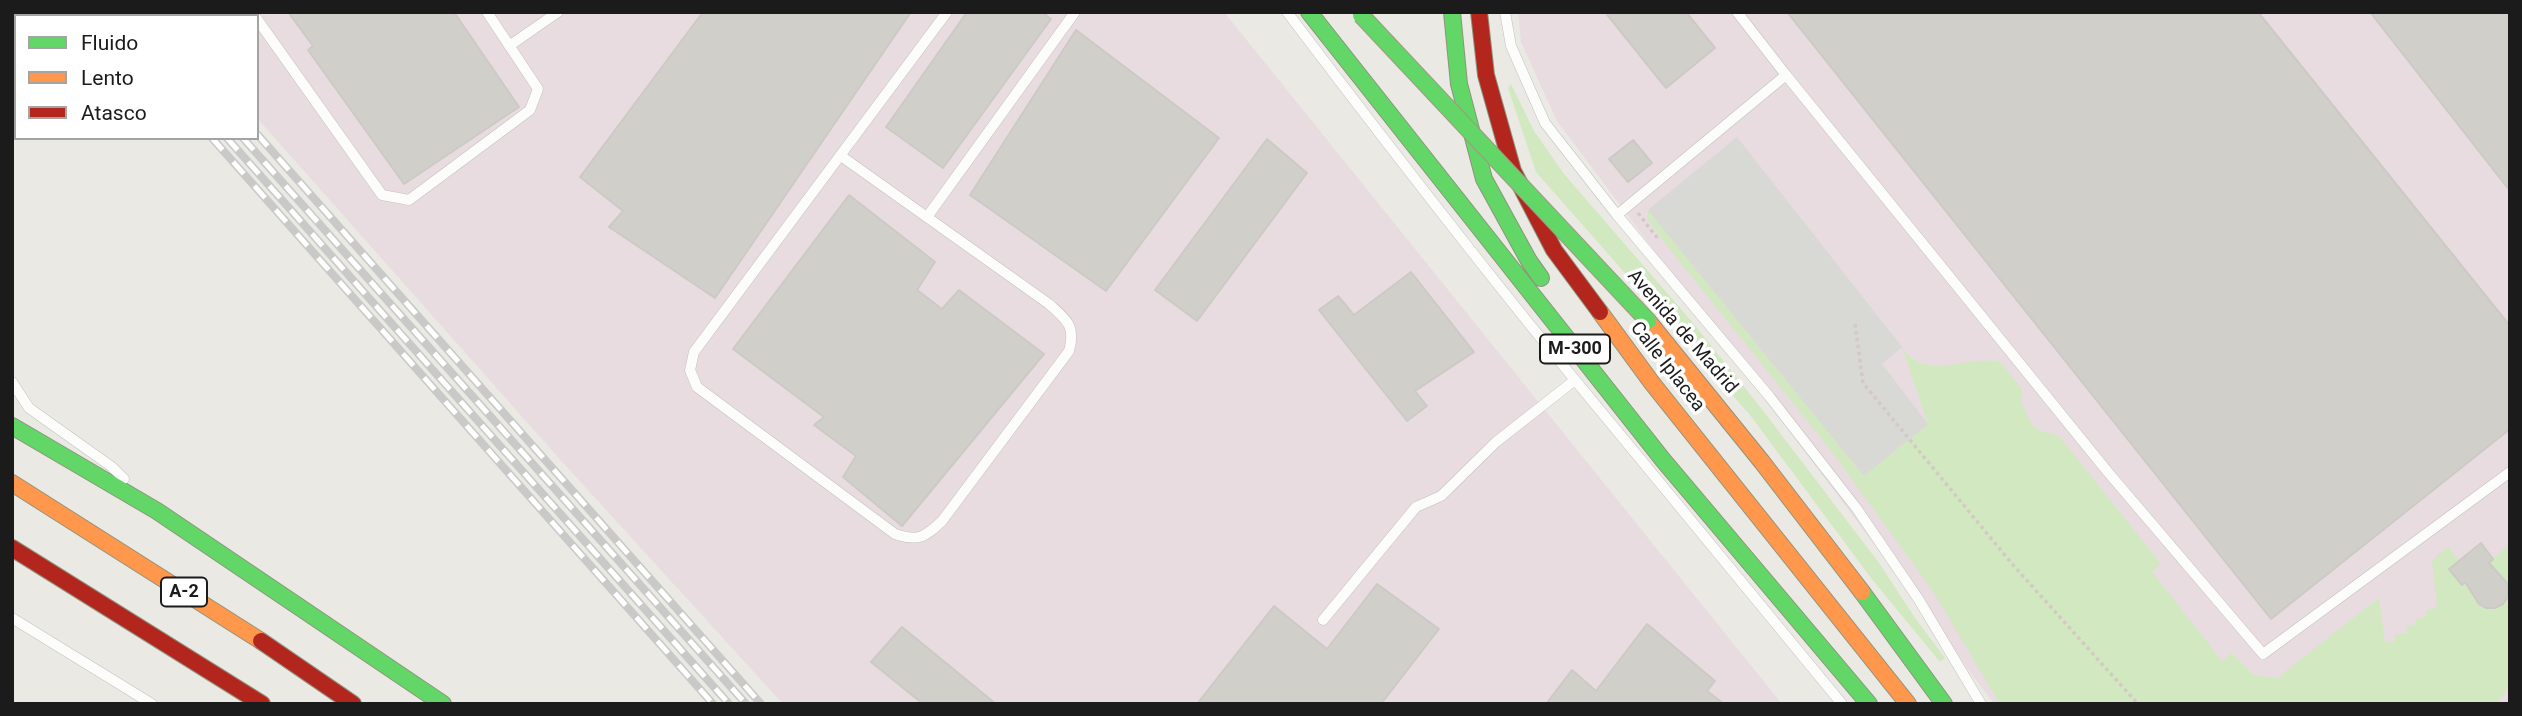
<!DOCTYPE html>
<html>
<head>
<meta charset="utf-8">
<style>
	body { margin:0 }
	#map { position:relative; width:2522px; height:716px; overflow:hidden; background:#eae9e3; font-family:Roboto,sans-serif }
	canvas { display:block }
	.frame { position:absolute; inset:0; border:14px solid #1b1b1b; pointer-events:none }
	.legend { position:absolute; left:14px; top:14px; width:245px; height:126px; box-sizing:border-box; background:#fff; border:2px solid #a4a4a4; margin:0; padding:9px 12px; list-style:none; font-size:21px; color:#1b1b1b }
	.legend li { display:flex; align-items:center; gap:14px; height:35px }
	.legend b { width:35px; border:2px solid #a4a4a4 }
</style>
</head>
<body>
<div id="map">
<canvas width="2522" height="716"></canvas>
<div class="frame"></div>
<ul class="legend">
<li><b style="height:9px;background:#63d668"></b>Fluido</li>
<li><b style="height:9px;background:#ff974d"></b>Lento</li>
<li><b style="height:9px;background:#b3261e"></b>Atasco</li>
</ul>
</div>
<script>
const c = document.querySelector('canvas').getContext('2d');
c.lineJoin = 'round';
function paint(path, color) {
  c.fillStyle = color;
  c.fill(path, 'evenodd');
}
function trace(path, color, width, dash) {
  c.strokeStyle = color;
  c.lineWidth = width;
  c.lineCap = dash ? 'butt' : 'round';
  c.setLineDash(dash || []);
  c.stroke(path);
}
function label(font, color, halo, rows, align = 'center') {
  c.font = font + ' Roboto,sans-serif';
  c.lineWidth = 7;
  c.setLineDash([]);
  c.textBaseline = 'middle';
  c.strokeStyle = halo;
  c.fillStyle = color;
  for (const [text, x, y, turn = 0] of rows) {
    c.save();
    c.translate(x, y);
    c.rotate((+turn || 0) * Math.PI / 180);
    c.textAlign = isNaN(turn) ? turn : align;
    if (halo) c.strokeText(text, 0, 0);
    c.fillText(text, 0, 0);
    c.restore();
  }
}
const industrial = new Path2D(`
	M164 12H1224L1782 704H783L556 455 257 118V16H167Z
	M1518 12H2510V704H1994L1557 121 1521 42Z`);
const grass = new Path2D(`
	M1511 84 1534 131 1564 174 1693 323 1761 408 1879 563 1915 618 1945 658 1940 662 1871 578 1750 415 1536 172 1508 88Z
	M1648 210 1864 476 1928 424 1902 347C1926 383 1966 354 2000 362L2022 389V404L2032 425 2041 431 2059 436 2161 564 2152 572 2222 661 2232 653 2254 675 2277 678 2379 598 2385 642H2394L2395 635 2407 633 2406 626 2416 624V619L2426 617V610L2437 608 2432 561 2448 546 2459 561 2449 569 2462 585 2510 544V683L2497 704H2000L1933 591 1829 448 1664 242 1647 218ZM2498 573 2508 584V597L2499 606 2487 608 2476 601 2472 589Z`);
const parking = new Path2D(`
	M1737 137 1902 347 1882 364 1928 424 1864 476 1648 210Z`);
const building = new Path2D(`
	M288 12H454L519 107 404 184 308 50 313 46Z
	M703 12H911L715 298 609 227 623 211 580 177Z
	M967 12H1042L1051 19 943 168 886 127Z
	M1605 12H1686L1715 48 1666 88Z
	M1787 12H2258L2510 326V429L2271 619Z
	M2370 12H2510V191Z
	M1076 30 1219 138 1106 291 970 195Z
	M1267 139 1307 173 1197 321 1155 290Z
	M1633 140 1652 163 1628 182 1609 159Z
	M849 195 935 262 917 290 942 309 959 290 1044 354 902 526 843 477 856 456 814 425 824 417 733 349Z
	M1411 272 1474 352 1415 391 1427 406 1407 421 1319 310 1338 296 1354 315Z
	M2481 543 2493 559 2489 563 2508 584V597L2503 604 2495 608H2486L2479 604 2465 582 2462 585 2449 569Z
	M1377 584 1439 629 1381 704H1197L1274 606 1327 649Z
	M1647 624 1715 681 1707 691 1724 704H1546L1572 670 1596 691Z
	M902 627 996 704H923L871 662Z`);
const path = new Path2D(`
	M1638 213 1659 240
	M1855 324 1863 383 2013 565 2138 704`);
const lane = new Path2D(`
	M1287 12C1381 136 1476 260 1575 380 1664 488 1753 595 1842 704
	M1505 12 1511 46 1545 123 1617 215 1769 396 1857 509 1919 600 1981 704
	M1737 12 1786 75
	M257 19 382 195 409 200 530 110 538 89 487 12
	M509 46 558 12
	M841 156 1049 304C1067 320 1076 326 1069 351L942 521C925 537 919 542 895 534L697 387 690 370 694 352 947 12
	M1617 215 1786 75 2107 471 2263 654 2510 472
	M927 217 1075 12
	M12 382 29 408 112 467 124 479
	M12 618 152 704
	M1323 620 1416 507 1441 496 1496 442 1575 380`);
const fast = new Path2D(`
	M1309 12 1663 460 1869 704
	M1452 12 1459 84 1484 179 1529 261 1541 278
	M12 426 157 511 443 704
	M1862 592 1944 704`);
const slow = new Path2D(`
	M1600 312 1652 383 1908 704
	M1648 321 1762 462 1862 592
	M12 483 261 641`);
const jam = new Path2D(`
	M1479 12 1486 75 1513 171 1554 250 1600 312
	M12 548 262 704
	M261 641 353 704`);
const rail = new Path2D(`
	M100 12 104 16
	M116 12 119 16
	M132 12 135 16
	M149 12 152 16
	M257 134 761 704
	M212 138 713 704
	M227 138 729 704
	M243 138 746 704`);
const fastBridge = new Path2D(`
	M1361 15 1648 321`);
const shields = [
	[1575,349,70],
	[184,592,46]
];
const shieldNames = [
	["M-300",1575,349],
	["A-2",184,592]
];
const streetNames = [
	["Avenida de Madrid",1682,332,49],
	["Calle Iplacea",1667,367,52]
];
paint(industrial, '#e8dce1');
paint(grass, '#d1e8c1');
paint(parking, '#d8d8d5');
paint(building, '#d0cfca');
trace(building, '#cdcac5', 2);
trace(lane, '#c2c2bf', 11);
trace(fast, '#8e937c', 18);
trace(slow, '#8e937c', 18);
trace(jam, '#8e937c', 18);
trace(path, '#d5c9c4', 3.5, [3.5, 3.5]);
trace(lane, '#fcfcfb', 10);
trace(fast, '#63d668', 16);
trace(slow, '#ff974d', 16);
trace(jam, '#b3261e', 16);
trace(rail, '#c9c9c8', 8);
trace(rail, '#fff', 5, [16]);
trace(fastBridge, '#9f9981', 18, []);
trace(fastBridge, '#63d668', 16);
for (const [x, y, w] of shields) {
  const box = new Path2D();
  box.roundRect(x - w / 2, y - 14.5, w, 29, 5);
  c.fillStyle = '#fff';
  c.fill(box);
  trace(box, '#1b1b1b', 2);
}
label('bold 18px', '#1b1b1b', null, shieldNames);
label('19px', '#1b1b1b', '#fff', streetNames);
</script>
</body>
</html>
